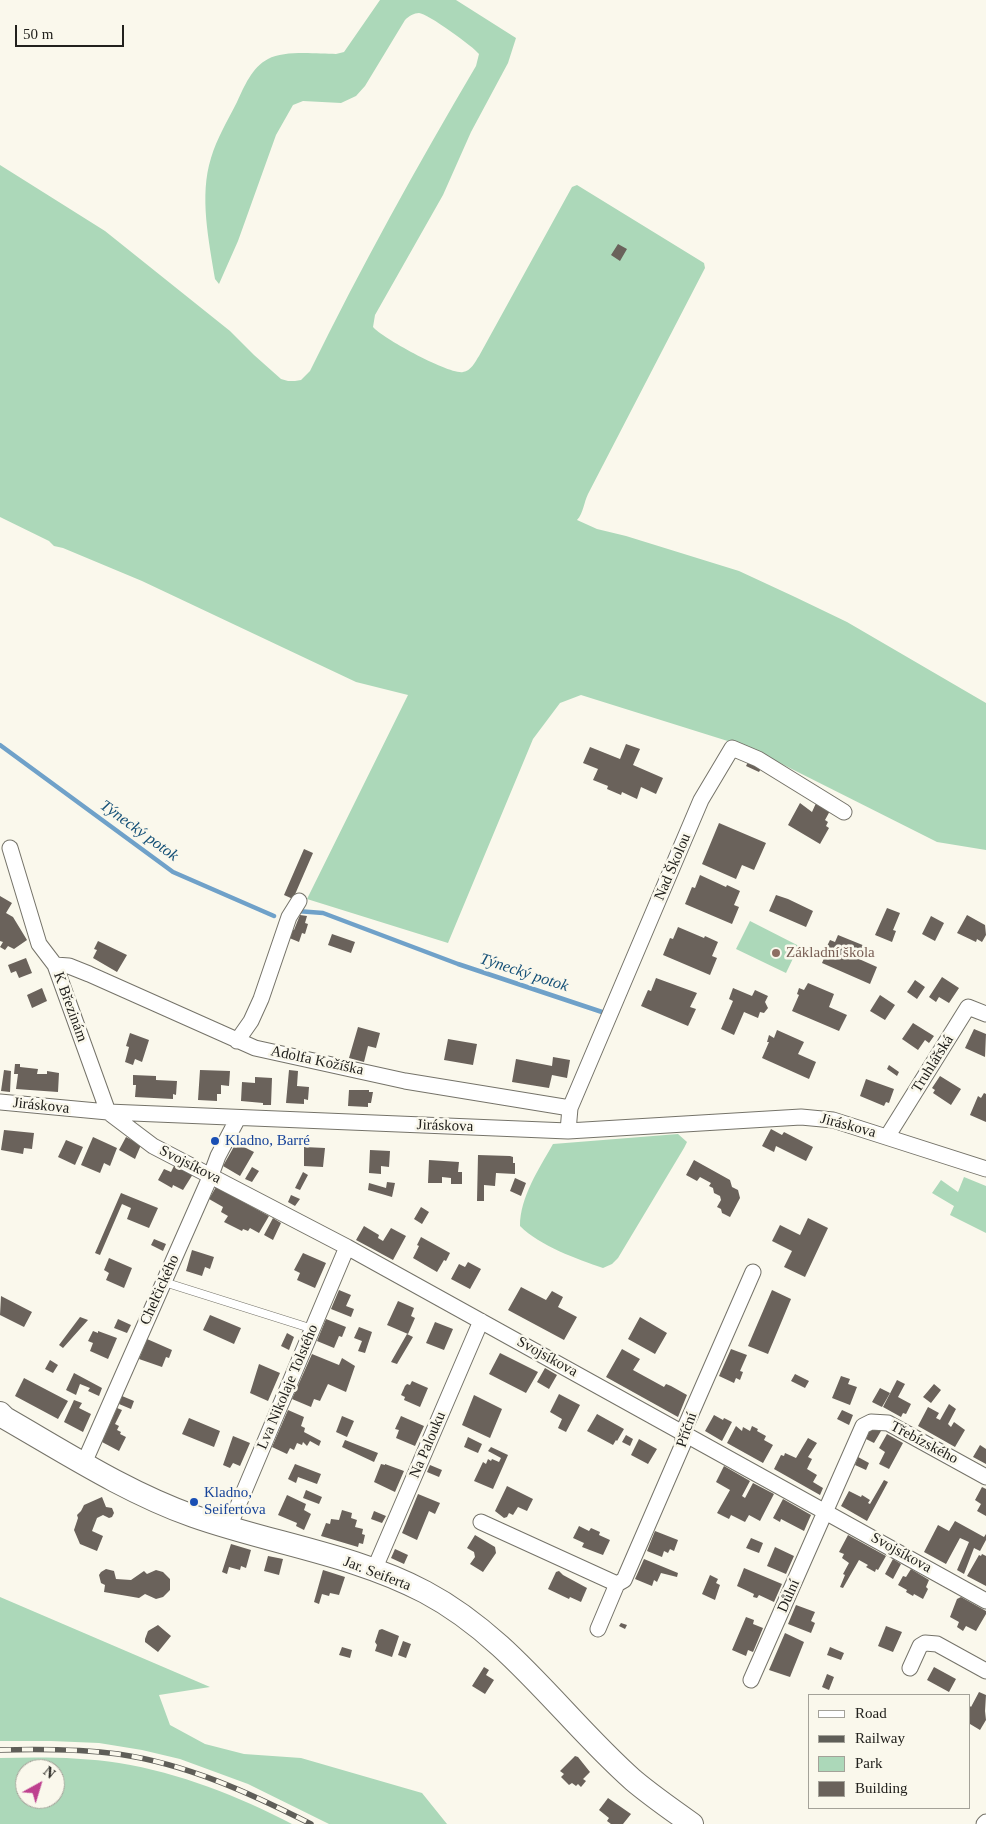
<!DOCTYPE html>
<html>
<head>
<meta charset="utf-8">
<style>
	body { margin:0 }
	#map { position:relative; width:986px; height:1824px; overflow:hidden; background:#faf8ec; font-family:"Times New Roman",serif }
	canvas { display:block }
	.legend { position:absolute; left:808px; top:1694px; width:162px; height:115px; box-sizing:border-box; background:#faf8ec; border:1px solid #a4a299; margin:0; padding:6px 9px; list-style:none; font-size:15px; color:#22211d }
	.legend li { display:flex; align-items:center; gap:10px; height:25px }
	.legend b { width:25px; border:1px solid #a4a299 }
	.north { position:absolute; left:15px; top:1759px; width:50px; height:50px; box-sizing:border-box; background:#faf8ec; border:1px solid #a4a299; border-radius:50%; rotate:39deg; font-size:14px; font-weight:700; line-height:20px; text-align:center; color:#22211d }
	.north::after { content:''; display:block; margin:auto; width:18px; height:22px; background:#be418f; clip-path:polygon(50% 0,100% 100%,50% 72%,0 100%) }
	.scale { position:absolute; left:15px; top:25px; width:109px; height:22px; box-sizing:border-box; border:2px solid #22211d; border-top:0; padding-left:6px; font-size:15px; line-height:18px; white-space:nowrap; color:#22211d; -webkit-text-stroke:4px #faf8ec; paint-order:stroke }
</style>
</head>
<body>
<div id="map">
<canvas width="986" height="1824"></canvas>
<ul class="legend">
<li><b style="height:6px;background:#fff"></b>Road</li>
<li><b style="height:6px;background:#5f5e58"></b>Railway</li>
<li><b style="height:14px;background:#acd8b9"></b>Park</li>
<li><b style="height:14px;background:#6a625b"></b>Building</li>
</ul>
<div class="north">N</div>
<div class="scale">50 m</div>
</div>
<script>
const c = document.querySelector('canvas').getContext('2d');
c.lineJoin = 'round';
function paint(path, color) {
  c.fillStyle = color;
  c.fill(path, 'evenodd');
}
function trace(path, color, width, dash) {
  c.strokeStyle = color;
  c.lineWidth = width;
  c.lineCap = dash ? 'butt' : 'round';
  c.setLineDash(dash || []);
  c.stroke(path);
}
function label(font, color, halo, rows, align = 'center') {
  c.font = font + ' "Times New Roman",serif';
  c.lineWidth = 5;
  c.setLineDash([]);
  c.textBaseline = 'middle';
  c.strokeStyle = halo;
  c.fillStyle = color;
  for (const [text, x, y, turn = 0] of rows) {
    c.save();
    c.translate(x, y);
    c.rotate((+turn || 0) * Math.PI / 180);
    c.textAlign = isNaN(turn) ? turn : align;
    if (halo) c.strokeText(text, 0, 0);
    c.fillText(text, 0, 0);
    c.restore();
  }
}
const green = new Path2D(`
	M380 0H456L516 38 508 63 471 132 443 195 375 315 373 327C382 338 450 375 463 372 471 371 475 362 479 356L572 187 577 185 704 263 705 268 588 494C584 502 583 514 577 520L597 529 626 536 739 571 795 597 847 622 986 703V850L937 842 750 748 581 695 560 703 533 739 448 943 307 899 408 695 356 682 142 581 63 548 54 546 49 541 0 517V165L105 231 230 331 254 355 281 379 288 381H295L301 380 310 371C361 267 417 166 476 66L479 54C474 47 427 13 419 13 414 13 409 16 405 20L365 86 356 96 341 103 303 101 293 105 276 135 238 241 219 284 215 279C209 241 199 196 211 158 217 138 228 120 237 102 244 87 252 67 268 59 285 50 317 54 336 54L344 52Z
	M750 921 799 946 786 973 736 949Z
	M678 1134 687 1142 684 1148 618 1258 612 1264 603 1268C577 1259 540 1246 520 1226 520 1197 539 1169 553 1144Z
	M964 1177 986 1186V1233L950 1215 954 1206 932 1193 941 1180 958 1192Z
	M0 1597 210 1687 159 1695 170 1725 205 1744 244 1754 301 1758 422 1793 447 1824H329L248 1784 180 1759 142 1750 99 1743 51 1741H0Z
	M0 1758C40 1757 80 1757 119 1763 180 1773 238 1796 292 1824H0ZM25 1769H55V1799H25Z`);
const stream = new Path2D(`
	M0 745 173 872 274 916
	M297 911 323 913 458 964 602 1012`);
const building = new Path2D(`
	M618 244 627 249 620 261 611 255Z
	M626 744 640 749 633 765 663 778 656 794 641 787 637 799 622 792 621 795 607 789 608 786 593 780 598 769 583 763 590 747 620 759Z
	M749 760 763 765 759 772 746 766Z
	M817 801 831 809 825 820 828 822 826 826 829 828 820 844 788 825 800 803 812 812Z
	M719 823 766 843 754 870 742 865 736 879 702 864Z
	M304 849 313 853 293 899 284 895Z
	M700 875 726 887 727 885 740 891 734 905 739 907 732 924 685 904 692 887 695 888Z
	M776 895 788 899 813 911 806 927 769 911Z
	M0 896 12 903 6 913 13 917 27 940 14 949 8 946 5 950 0 947 3 942 0 941Z
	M887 908 900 913 893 930 896 931 892 942 875 935Z
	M300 915 307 916 305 923 308 924 305 934 302 933 299 942 287 937 290 928 294 930Z
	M967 915 985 925 986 935 982 942 977 939 976 942 957 933Z
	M931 916 944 923 935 941 922 934Z
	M678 927 704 938 705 936 718 942 712 956 717 958 710 975 663 955 670 938 673 939Z
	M332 934 355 942 351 953 328 945Z
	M838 935 865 946 859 959 877 967 870 984 822 963 829 947 827 946 830 940 835 942Z
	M98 941 127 955 117 972 93 958 97 950 94 949Z
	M26 958 32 973 19 978 16 971 11 973 8 965Z
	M942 977 959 988 949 1003 939 997 936 1002 929 997Z
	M656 978 697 993 690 1007 696 1009 688 1026 641 1006 648 990 651 991Z
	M915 980 925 987 917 999 907 992Z
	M808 983 834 994 829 1007 847 1015 839 1031 792 1011 799 995 797 994 799 988 804 990Z
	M42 988 47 1001 32 1008 27 995Z
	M733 988 752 996 755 990 768 996 765 1002 768 1008 764 1013 760 1012 758 1018 744 1012 734 1035 721 1029 733 1001 729 999Z
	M880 995 895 1005 885 1020 870 1011Z
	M913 1023 934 1036 929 1043 925 1040 918 1050 902 1039Z
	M358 1027 380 1033 376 1048 368 1046 364 1062 349 1058Z
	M974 1029 986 1034 985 1057 965 1048Z
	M777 1030 804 1042 798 1054 816 1062 809 1079 762 1058 769 1042H767L769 1035 774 1038Z
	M130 1033 149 1040 142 1062 135 1059 133 1065 125 1062 129 1047 126 1046Z
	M448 1039 477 1044 473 1065 444 1060Z
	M553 1057 570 1060 567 1078 552 1075 549 1088 512 1082 516 1059 552 1066Z
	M15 1064H20V1067L38 1069 37 1074H47V1071L59 1073 58 1092 16 1089 18 1074H14Z
	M889 1065 899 1072 897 1076 887 1069Z
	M4 1070 11 1071 10 1092 1 1091Z
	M200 1070 230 1071 229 1086 221 1085V1094H217V1101L198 1100Z
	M289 1070 298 1071 297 1086 309 1087 308 1100 304 1099V1104L286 1103Z
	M133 1075 156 1076V1080L177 1081 176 1095 173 1094V1099L135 1097 136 1085H133Z
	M940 1076 961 1089 951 1105 933 1093 935 1090 932 1088Z
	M255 1077 272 1078 271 1105H263V1103L241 1101 242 1082 255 1083Z
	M866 1079 894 1089 889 1103 886 1102 884 1106 860 1096Z
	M349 1090H369V1092H373L371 1103H368V1107L348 1106Z
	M984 1093 986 1094V1122L970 1115 978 1096 981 1098Z
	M771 1129 782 1135 784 1132 813 1147 806 1161 776 1146 774 1152 762 1146Z
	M4 1130 34 1133 32 1149 24 1148 23 1154 1 1150Z
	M93 1137 117 1148 110 1166 104 1163 100 1173 81 1165Z
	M126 1137 141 1145 135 1159 119 1150Z
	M256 1139 270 1140V1147L256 1146Z
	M66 1140 83 1147 75 1165 58 1157Z
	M236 1143 254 1152 240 1176 223 1166Z
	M304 1147 325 1148 323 1167 304 1166Z
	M370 1150 390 1151 389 1167 381 1166V1174L369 1173Z
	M478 1155 510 1156 513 1157V1163H515V1174L496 1173 495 1186 484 1185V1201H477Z
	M429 1160 459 1162 458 1172H462V1184H451V1178L442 1177V1183H428Z
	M694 1160 730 1180 732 1187 738 1190 740 1198 730 1217 722 1213 721 1209 717 1207 721 1200 720 1196 714 1193 713 1188 709 1186 711 1183 700 1177 697 1181 686 1175Z
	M175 1164 193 1174 183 1190 173 1185 172 1188 158 1180 164 1169 171 1172Z
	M252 1167 259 1171 252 1182 245 1179Z
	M303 1172 308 1175 300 1190 295 1188Z
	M515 1178 526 1183 521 1196 510 1191Z
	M387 1182 395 1183 392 1197 368 1190 369 1183 386 1188Z
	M216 1187 269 1216 259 1233 250 1228 248 1231 243 1229 242 1231 224 1222 228 1216 221 1212 223 1207 209 1199Z
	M121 1193 158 1208 149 1228 127 1219 131 1208 122 1204 100 1255 95 1253Z
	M291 1195 300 1199 295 1206 288 1202Z
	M421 1207 429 1212 422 1224 414 1219Z
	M273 1218 281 1223 273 1240 264 1235Z
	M808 1218 828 1228 805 1277 784 1267 792 1251 772 1241 780 1225 800 1235Z
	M364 1226 379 1235 378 1238 383 1241 391 1228 406 1236 393 1260 356 1240Z
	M421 1237 450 1253 446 1261 444 1260 437 1272 413 1258 419 1246 417 1245Z
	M154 1239 166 1244 163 1251 151 1245Z
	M192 1250 214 1257 210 1269 205 1267 202 1276 186 1271Z
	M303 1253 326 1263 315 1288 297 1280 300 1273 294 1270Z
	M109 1258 132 1268 124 1288 106 1280 109 1273 104 1270Z
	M468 1262 481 1269 470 1289 451 1279 459 1264 465 1267Z
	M521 1287 546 1300 552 1291 563 1297 558 1307 577 1317 564 1340 508 1310Z
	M339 1290 351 1295 346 1306 354 1309 351 1317 331 1309Z
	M772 1290 791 1299 768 1354 748 1346Z
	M1 1296 32 1312 24 1327 0 1315Z
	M398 1301 414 1308 411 1316 415 1318 408 1334 387 1325Z
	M210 1315 241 1328 234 1344 203 1330Z
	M80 1317 88 1320 63 1348 59 1345Z
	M640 1317 667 1333 655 1354 628 1339Z
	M118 1319 131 1325 127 1333 114 1328Z
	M326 1319 346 1327 342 1337 339 1336 334 1348 317 1341Z
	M435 1322 453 1329 444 1350 426 1343Z
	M359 1327 372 1332 365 1353 358 1351 362 1341 354 1338Z
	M93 1331 98 1333V1331L117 1338 108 1359 90 1351 93 1343 88 1341Z
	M287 1333 294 1337 289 1350 281 1346Z
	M407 1334 413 1337 397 1364 391 1362Z
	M147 1339 172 1350 169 1358 166 1357 162 1367 139 1359Z
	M622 1349 640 1359 633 1370 664 1387 666 1384 671 1386 687 1395 678 1417 606 1377Z
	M731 1349 747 1355 740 1371 743 1372 740 1380 736 1378 734 1383 719 1376Z
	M500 1353 538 1372 526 1393 489 1374Z
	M312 1354 339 1365 342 1358 355 1366 346 1392 328 1384 320 1401 314 1399 311 1407 292 1399Z
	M50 1360 58 1365 53 1373 45 1369Z
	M259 1364 280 1373 268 1401 250 1393Z
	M545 1368 557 1375 549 1389 537 1382Z
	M74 1373 102 1388 99 1396 88 1391 90 1388 80 1384 76 1395 66 1390Z
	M795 1374 809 1381 805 1388 791 1381Z
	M841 1376 850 1379 848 1384 857 1387 850 1405 832 1398Z
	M24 1378 68 1401 58 1419 15 1396Z
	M897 1380 905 1384 898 1397 911 1404 906 1414 903 1413 901 1417 883 1407Z
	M412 1381 428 1388 420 1407 404 1400 405 1397 401 1395 405 1386 407 1384 410 1385Z
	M934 1384 941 1390 931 1403 923 1397Z
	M880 1388 890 1393 882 1407 872 1402Z
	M559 1394 580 1405 566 1432 558 1428 562 1419 550 1412Z
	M474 1395 502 1409 490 1438 462 1425Z
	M122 1396 134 1401 131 1409 119 1404Z
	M74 1400 82 1403 79 1408 91 1414 83 1432 64 1422Z
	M949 1404 956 1409 948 1424 951 1427 954 1422 965 1430 955 1447 918 1426 928 1407 939 1413 936 1418 940 1420Z
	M117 1408 122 1410 115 1424 119 1426 117 1430 121 1432 120 1434 126 1437 119 1451 102 1442Z
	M288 1410 304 1417 301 1426 305 1428 304 1432 321 1441 319 1446 310 1441 307 1446 303 1442 302 1445 297 1443 294 1450 290 1448 287 1454 272 1447Z
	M842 1410 853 1415 849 1425 837 1419Z
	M597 1414 624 1429 617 1441 616 1440 613 1445 587 1431Z
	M714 1415 723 1420 724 1418 732 1422 722 1441 705 1431Z
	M342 1416 354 1421 347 1437 336 1432Z
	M401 1416 424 1426 415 1446 396 1438 399 1430 395 1429Z
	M189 1418 220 1431 214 1447 182 1434Z
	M736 1426 742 1431 743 1427 750 1431 752 1426 758 1429 757 1431 766 1436 764 1440 773 1445 763 1463 727 1443Z
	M872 1426 881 1431 874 1443 866 1439Z
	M887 1434 903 1443 889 1469 879 1464 885 1452 879 1448Z
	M626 1435 633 1439 630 1446 622 1442Z
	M233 1436 250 1443 240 1466 233 1463 230 1468 223 1465Z
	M468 1437 482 1444 478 1453 464 1447Z
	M808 1438 817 1443 808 1457 812 1459 807 1469 817 1475 813 1482 823 1488 820 1495 774 1469 781 1455 784 1456 785 1453 796 1458Z
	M639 1439 657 1449 648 1464 631 1455Z
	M345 1440 378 1453 374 1462 342 1447Z
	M980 1445 986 1449V1464L973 1457Z
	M491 1447 508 1455 493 1489 474 1481 483 1462 486 1464 488 1459 491 1461 492 1459 499 1462 501 1458 488 1451Z
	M858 1457 869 1463 866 1470 855 1465Z
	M295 1464 321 1474 317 1484 298 1477 296 1483 288 1479Z
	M381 1464 385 1465V1464L404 1471 395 1492 374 1482Z
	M430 1465 442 1470 439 1477 427 1472Z
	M724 1466 750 1481 742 1496 745 1498 753 1483 774 1494 760 1521 749 1515 745 1522 731 1515 729 1519 717 1513 730 1490 716 1482Z
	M884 1480 888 1482 867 1521 841 1506 849 1491 861 1497 862 1495 870 1500 868 1503 870 1504Z
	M507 1486 533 1499 527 1511 518 1507 513 1515 509 1513 507 1517 504 1518 495 1511Z
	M982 1487 986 1489V1516L977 1511 981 1504 975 1500Z
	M306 1490 322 1497 319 1504 303 1498Z
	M418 1494 440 1503 435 1514 429 1511 417 1540 402 1533Z
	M287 1495 306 1504 304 1510 311 1514 304 1530 296 1526 297 1523 278 1515Z
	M102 1497 106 1507 112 1508 114 1513 112 1517 109 1518 103 1515 97 1518 92 1531 103 1536 97 1551 80 1544 74 1530 78 1518 77 1515 81 1511 84 1505Z
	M783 1499 811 1515 804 1531 781 1519 780 1522 773 1518Z
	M342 1510 352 1513 351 1518 357 1520 355 1527 363 1529 362 1534 365 1535 363 1544 359 1543 358 1547 321 1536 326 1523 330 1524 331 1519 339 1520Z
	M374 1511 386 1516 382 1523 371 1519Z
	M955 1521 984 1537 986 1534V1540L980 1551 974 1548 964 1574 957 1570 969 1542 960 1538 946 1564 924 1552 938 1525 949 1531Z
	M579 1526 589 1531 591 1528 600 1532 599 1535 610 1540 603 1555 582 1547 584 1543 573 1538Z
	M655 1531 678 1540 674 1551 670 1549 668 1553 664 1551 662 1557 647 1551Z
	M475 1535 495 1547 496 1553 483 1572 470 1564 475 1557 474 1552 467 1548Z
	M848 1535 886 1556 878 1570 876 1569 875 1572 866 1567 868 1565 859 1560 843 1588 840 1587 845 1575 843 1574 849 1563 842 1558 844 1554 839 1552Z
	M751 1538 763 1543 759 1553 746 1548Z
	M231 1544 251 1550 246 1568 241 1566 240 1570 229 1567 227 1574 222 1572Z
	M775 1547 794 1556 786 1574 767 1566Z
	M395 1549 408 1555 404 1564 391 1558Z
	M982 1554 986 1556V1586L967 1576 979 1555 981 1556Z
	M268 1556 283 1559 279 1575 264 1571Z
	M644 1559 678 1573 677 1577 661 1573 657 1582 654 1580 652 1586 635 1579Z
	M893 1559 901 1564 893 1579 885 1574Z
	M744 1568 782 1584 774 1602 759 1595 757 1598 753 1597 754 1594 737 1586Z
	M106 1569 114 1571 116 1579 131 1580 144 1571 147 1574 156 1570 163 1572 170 1579V1590L163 1597 156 1599 145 1594 139 1598 104 1592 105 1585 101 1583 99 1575 101 1572Z
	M911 1569 929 1580 926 1587 928 1589 923 1599 914 1594 913 1596 906 1592 907 1590 898 1585 903 1576 906 1577Z
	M323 1570 345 1577 339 1595 330 1593 329 1596 322 1594 319 1604 314 1602Z
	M559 1571 563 1575 587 1588 581 1602 570 1597 569 1599 548 1589 556 1572Z
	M710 1575 718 1579 716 1583 720 1585 715 1600 702 1594Z
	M961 1597 986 1611V1614L976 1631 966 1626 963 1631 957 1627 959 1622 950 1617 957 1599Z
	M796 1605 815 1612 811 1621 815 1623 811 1633 788 1624Z
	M746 1617 754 1620 753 1624 763 1628 753 1652 748 1650 746 1656 732 1650Z
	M621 1623 627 1625 625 1629 619 1626Z
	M158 1625 171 1636 158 1652 145 1642V1639L148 1631Z
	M886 1626 902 1632 893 1652 878 1646Z
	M382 1629 399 1636 392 1657 375 1651 377 1645 375 1642 379 1630Z
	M785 1633 804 1642 790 1677 769 1670Z
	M403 1641 411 1644 406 1658 398 1655Z
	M342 1647 352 1650 350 1658 339 1655Z
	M830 1647 844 1653 841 1660 827 1655Z
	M484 1667 489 1670 486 1675 494 1680 485 1694 472 1686Z
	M934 1667 956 1679 949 1692 927 1680Z
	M827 1674 834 1677 829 1690 822 1687Z
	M979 1692 986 1695 985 1711 986 1720 980 1730 970 1724V1706L971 1707Z
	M575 1756 578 1757 590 1772 583 1779 586 1781 581 1787 578 1784 576 1786 572 1783 569 1785 561 1777 564 1774 560 1771Z
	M608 1798 631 1814 623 1824H611L607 1821 609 1818 599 1810Z`);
const lane = new Path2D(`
	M164 1282 313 1329`);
const street = new Path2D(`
	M10 848 39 944 55 965 108 1112 153 1146 347 1247 986 1601
	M55 965 69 966 89 974 255 1048 405 1081 570 1108 568 1131
	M237 1041 251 1021 261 999 289 917 299 901
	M0 1102 108 1112 568 1131 801 1117 833 1120 986 1169
	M570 1108 701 800 732 748 758 759 844 812
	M887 1137 968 1007 986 1014
	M84 1463 211 1175 218 1156 238 1118
	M481 1522 617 1584
	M229 1527 347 1247
	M374 1570 481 1321
	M598 1629 617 1584 624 1580 683 1444V1432L753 1272
	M910 1668 920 1646 925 1643 937 1644 986 1671
	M751 1680 863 1426 871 1422 888 1423 986 1477
	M984 1824 986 1822`);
const secondary = new Path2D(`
	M0 1413 5 1418C66 1453 126 1492 193 1516 269 1543 353 1554 425 1592 510 1637 563 1718 633 1780 652 1796 672 1810 692 1824`);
const rail = new Path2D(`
	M0 1750C39 1749 79 1749 118 1754 187 1764 250 1793 311 1824`);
const markers = [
	[776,953,5,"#8d6e63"],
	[215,1141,5,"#1a4fb4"],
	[194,1502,5,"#1a4fb4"]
];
const streetNames = [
	["Nad Školou",673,867,-67],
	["K Březinám",70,1007,70],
	["Adolfa Kožíška",317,1061,12],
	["Truhlářská",933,1064,-58],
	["Jiráskova",41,1106,6],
	["Jiráskova",445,1126,2],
	["Jiráskova",848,1126,15],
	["Svojsíkova",190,1165,27],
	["Chelčického",160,1290,-66],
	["Svojsíkova",547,1357,29],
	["Lva Nikolaje Tolstého",288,1387,-67],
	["Příční",687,1430,-71],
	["Třebízského",924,1443,28],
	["Na Palouku",428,1445,-67],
	["Svojsíkova",901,1553,29],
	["Jar. Seiferta",377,1574,21],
	["Důlní",789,1596,-66]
];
const educationNames = [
	["Základní škola",786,953]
];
const transitNames = [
	["Kladno, Barré",225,1141],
	["Kladno,",204,1493],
	["Seifertova",204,1510]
];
const waterNames = [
	["Týnecký potok",139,831,36],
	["Týnecký potok",524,973,18]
];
paint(green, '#acd8b9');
trace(stream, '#6fa1c9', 4.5);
paint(building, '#6a625b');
trace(lane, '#757369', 9);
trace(street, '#757369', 17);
trace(secondary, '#757369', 24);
trace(lane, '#fff', 8);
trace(street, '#fff', 15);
trace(secondary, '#fff', 22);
trace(rail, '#5f5e58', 5.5);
trace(rail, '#faf8ec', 4, [11]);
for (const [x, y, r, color] of markers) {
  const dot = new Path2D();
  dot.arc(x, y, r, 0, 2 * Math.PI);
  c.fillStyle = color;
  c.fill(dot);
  trace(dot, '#faf8ec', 2);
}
label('15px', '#22211d', '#faf8ec', streetNames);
label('15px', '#785e54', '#faf8ec', educationNames, 'left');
label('15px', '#164399', '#faf8ec', transitNames, 'left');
label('italic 16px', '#155077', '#faf8ec', waterNames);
</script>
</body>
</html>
